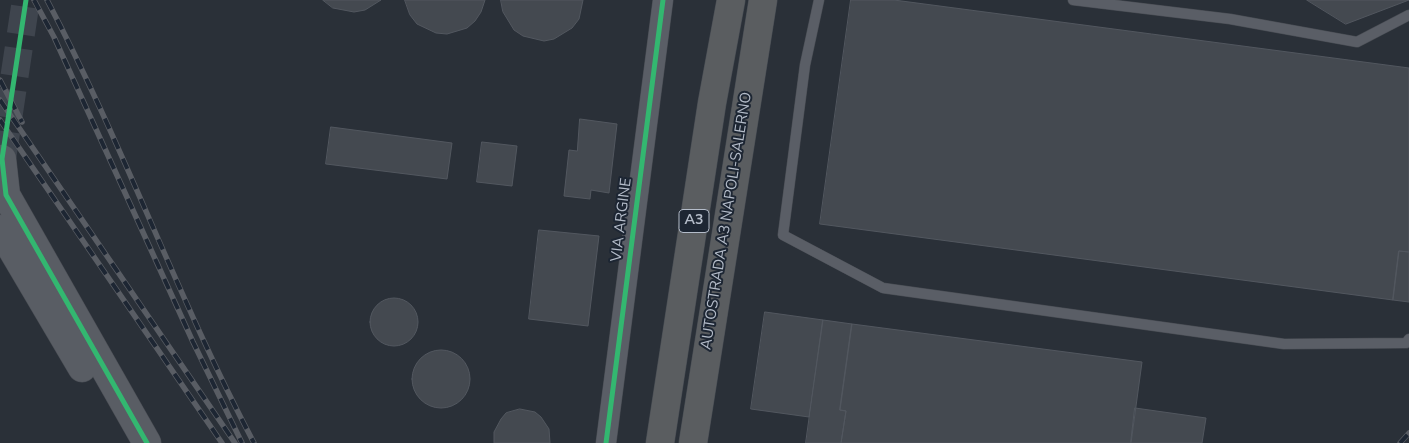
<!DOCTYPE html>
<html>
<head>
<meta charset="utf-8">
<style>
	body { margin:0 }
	canvas { display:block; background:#2a3038 }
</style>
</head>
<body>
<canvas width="1409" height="443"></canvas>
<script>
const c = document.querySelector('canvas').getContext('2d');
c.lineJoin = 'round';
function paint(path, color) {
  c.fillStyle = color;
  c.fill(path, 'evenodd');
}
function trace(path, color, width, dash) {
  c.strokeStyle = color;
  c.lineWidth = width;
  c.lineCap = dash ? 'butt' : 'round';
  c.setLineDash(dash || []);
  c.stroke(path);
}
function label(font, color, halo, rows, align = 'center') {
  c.font = font + ' "Nunito Sans",sans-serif';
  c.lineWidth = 4;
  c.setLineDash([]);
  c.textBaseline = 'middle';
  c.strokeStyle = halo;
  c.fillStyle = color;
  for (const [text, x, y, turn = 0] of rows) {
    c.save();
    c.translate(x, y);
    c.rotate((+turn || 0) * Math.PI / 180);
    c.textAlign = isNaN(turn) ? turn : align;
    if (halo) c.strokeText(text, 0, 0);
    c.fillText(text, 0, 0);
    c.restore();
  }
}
const building = new Path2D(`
	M323 0H381L365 10 354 12 333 8Z
	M405 0H485L481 12 475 21 467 28 447 34 436 33 417 24 410 15Z
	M501 0H583L579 19 572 28 554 39 544 41 523 36 514 30 503 12Z
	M851 0H894L1409 68V252L1399 251 1393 300 820 224Z
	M1307 0H1409L1346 24Z
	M580 119 617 124 609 193 591 190 590 199 564 196 569 150 577 151Z
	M331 127 452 143 447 179 326 164Z
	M482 142 517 146 512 186 477 182Z
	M539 230 599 236 588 326 529 319Z
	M1399 251 1409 252V302L1393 300Z
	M370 322a24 24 0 1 1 48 0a24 24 0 1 1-48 0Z
	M765 312 823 320 809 417 751 409Z
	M823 320 852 324 840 410 846 411 841 443H806Z
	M852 324 1142 362 1131 443H841L846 411 840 410Z
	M412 379a29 29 0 1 1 58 0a29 29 0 1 1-58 0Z
	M1135 408 1206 418 1202 443H1131Z
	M520 409 535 412 541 417 549 429 550 443H494V432L501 419 506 413Z`);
const secondaryTunnel = new Path2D(`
	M2 159 26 0`);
const lane = new Path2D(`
	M819 0 805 65 783 235 883 288 1284 344 1406 343 1409 339
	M1073 0 1230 19 1357 42 1409 15`);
const street = new Path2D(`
	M606 443 663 0`);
const secondary = new Path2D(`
	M2 159 6 195 147 443
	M0 229 82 368`);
const highway = new Path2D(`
	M660 443 712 103 731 0
	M693 443 763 0`);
const rail = new Path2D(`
	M34 0 54 37 193 342 242 443
	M47 0C123 144 178 299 254 443
	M0 80 22 122
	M0 100 235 443
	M0 120 222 443
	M1400 443 1409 433`);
const cycleway = new Path2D(`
	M26 0 2 159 6 195 147 443
	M606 443 663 0`);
const shields = [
	[694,221,30]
];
const shieldNames = [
	["A3",694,221]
];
const streetNames = [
	["VIA ARGINE",622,220,-83],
	["AUTOSTRADA A3 NAPOLI-SALERNO",727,221,-81]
];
paint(building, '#444950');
trace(building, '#52575f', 1);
trace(secondaryTunnel, '#3f454e', 28, [28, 14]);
trace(lane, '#484c53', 11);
trace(street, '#484c53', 21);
trace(secondary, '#484c53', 29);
trace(highway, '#474c53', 29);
trace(lane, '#5a5e66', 10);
trace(street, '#5a5e66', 20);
trace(secondary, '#595d64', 28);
trace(highway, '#5a5d60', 28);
trace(rail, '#595d64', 5.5);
trace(rail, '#1d2633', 4, [11]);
trace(cycleway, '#33b770', 5);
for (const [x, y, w] of shields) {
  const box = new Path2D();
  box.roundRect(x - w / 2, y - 11.5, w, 23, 4);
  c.fillStyle = '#1d2633';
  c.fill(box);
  trace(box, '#b4bcc9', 1);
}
label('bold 14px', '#b4bcc9', null, shieldNames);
label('15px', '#b4bcc9', '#1d2633', streetNames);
</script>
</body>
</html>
